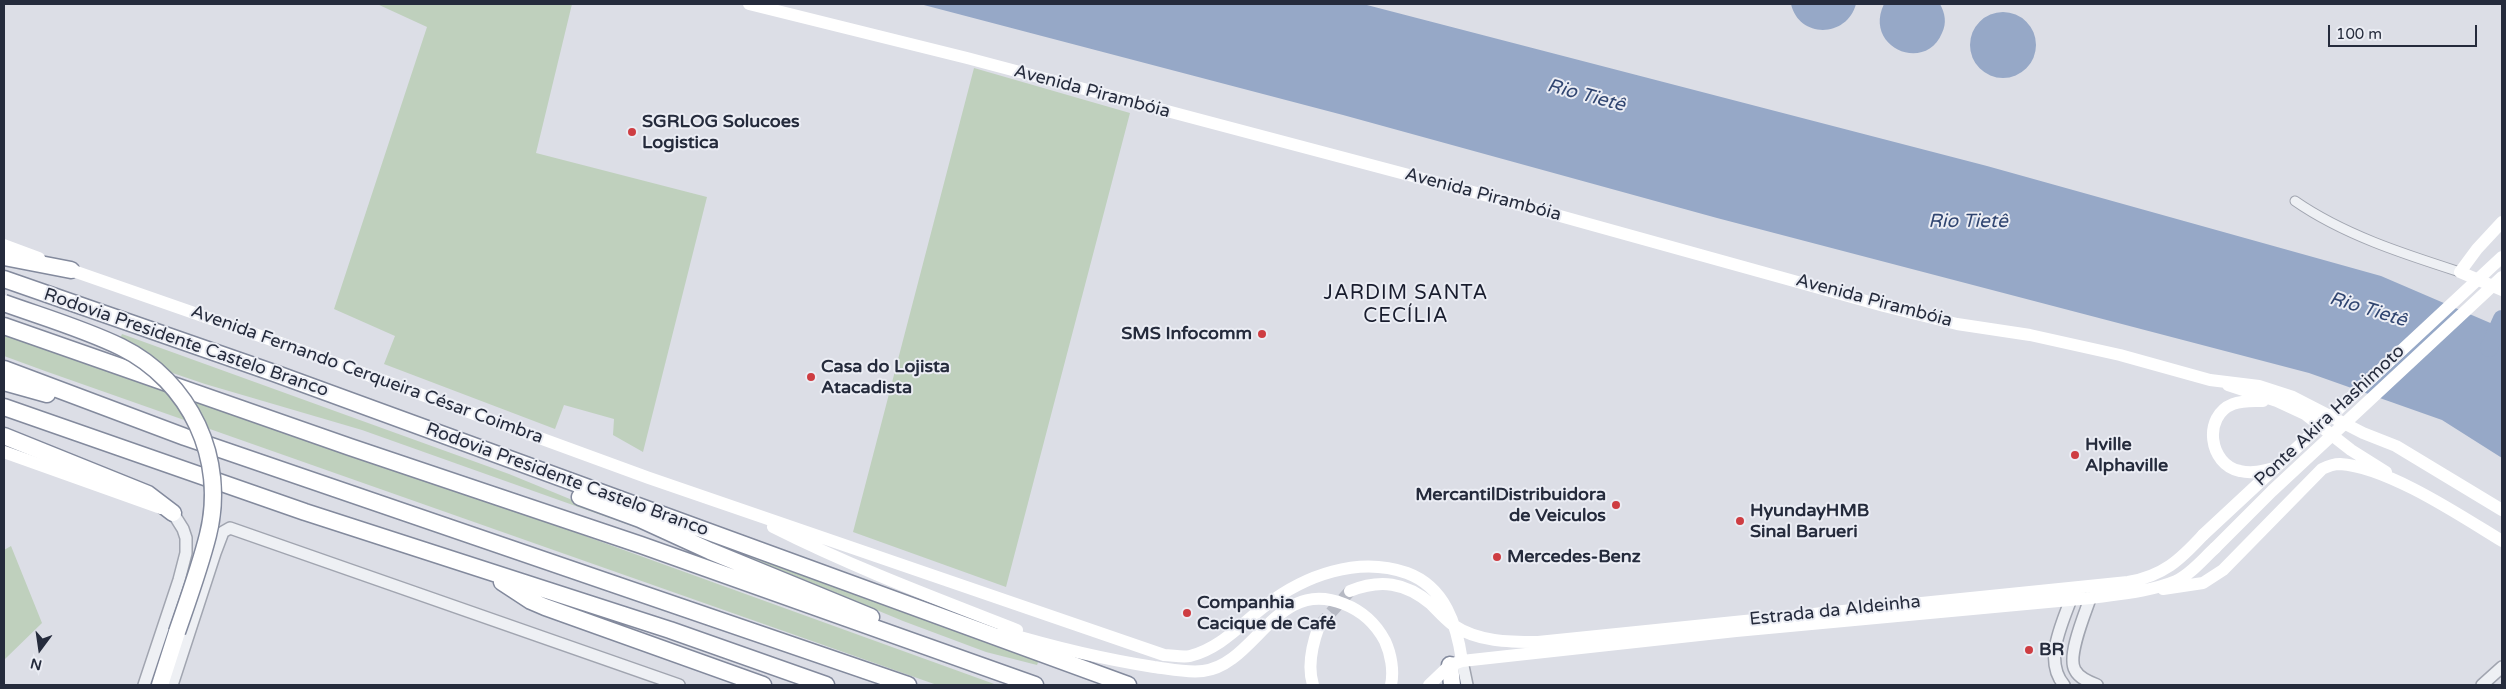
<!DOCTYPE html>
<html>
<head>
<meta charset="utf-8">
<style>
	body { margin:0 }
	#map { position:relative; width:2506px; height:689px; overflow:hidden; background:#dcdee6; font-family:"Varela Round",sans-serif }
	canvas { display:block }
	.frame { position:absolute; inset:0; border:5px solid #252b3c; pointer-events:none }
	.north { position:absolute; left:15px; top:624px; width:50px; height:50px; -webkit-text-stroke:4px #ebedf4; paint-order:stroke; rotate:194deg; font-size:14px; font-weight:700; line-height:20px; text-align:center; color:#252b3c }
	.north::after { content:''; display:block; margin:auto; width:18px; height:22px; background:#252b3c; clip-path:polygon(50% 0,100% 100%,50% 72%,0 100%) }
	.scale { position:absolute; left:2328px; top:25px; width:149px; height:22px; box-sizing:border-box; border:2px solid #252b3c; border-top:0; padding-left:6px; font-size:15px; line-height:18px; white-space:nowrap; color:#252b3c; -webkit-text-stroke:4px #ebedf4; paint-order:stroke }
</style>
</head>
<body>
<div id="map">
<canvas width="2506" height="689"></canvas>
<div class="frame"></div>
<div class="north">N</div>
<div class="scale">100 m</div>
</div>
<script>
const c = document.querySelector('canvas').getContext('2d');
c.lineJoin = 'round';
function paint(path, color) {
  c.fillStyle = color;
  c.fill(path, 'evenodd');
}
function trace(path, color, width, dash) {
  c.strokeStyle = color;
  c.lineWidth = width;
  c.lineCap = dash ? 'butt' : 'round';
  c.setLineDash(dash || []);
  c.stroke(path);
}
function label(font, color, halo, rows, align = 'center') {
  c.font = font + ' "Varela Round",sans-serif';
  c.lineWidth = 4;
  c.setLineDash([]);
  c.textBaseline = 'middle';
  c.strokeStyle = halo;
  c.fillStyle = color;
  for (const [text, x, y, turn = 0] of rows) {
    c.save();
    c.translate(x, y);
    c.rotate((+turn || 0) * Math.PI / 180);
    c.textAlign = isNaN(turn) ? turn : align;
    if (halo) c.strokeText(text, 0, 0);
    c.fillText(text, 0, 0);
    c.restore();
  }
}
const green = new Path2D(`
	M377 4H572L536 153 707 197 643 452 613 435 614 419 564 405 555 429 384 364 395 336 334 309 427 27Z
	M974 68 1130 113 1006 587 853 532Z
	M4 332 505 507 997 685H937L45 371 4 356Z
	M122 334 509 474 660 536 362 430 205 384 114 353Z
	M607 498 1039 660 1037 665 986 652 903 621Z
	M11 546 42 623 4 660V550Z`);
const water = new Path2D(`
	M920 4H1363L1987 166 2381 276 2502 328V458L2442 420 2309 373 1717 218 1343 115Z
	M1791 4H1856C1847 38 1799 39 1791 4Z
	M1884 4H1940C1945 13 1947 23 1942 33 1925 74 1863 47 1884 4Z
	M1970 45a33 33 0 1 1 66 0a33 33 0 1 1-66 0Z`);
const river = new Path2D(`
	M2489 348 2502 319`);
const secondaryTunnel = new Path2D(`
	M1319 626 1350 591`);
const minor = new Path2D(`
	M2295 201C2344 235 2404 254 2460 272`);
const tertiary = new Path2D(`
	M2093 590C2088 607 2066 655 2075 670 2079 678 2089 682 2097 685
	M1462 661 1467 685
	M144 685 179 580 186 553V538L183 529 173 513
	M172 685 215 553 223 532 230 528 679 685
	M2064 685C2042 659 2064 621 2073 593
	M2482 685 2502 667`);
const secondary = new Path2D(`
	M749 4 967 58 1488 196 1884 306 1957 324 2030 335 2120 355 2210 380 2259 386 2293 397 2363 433 2396 446 2502 510
	M2502 222 2477 249 2460 272 2502 290
	M4 245 39 258
	M62 267 283 344 649 478 1164 655C1172 655 1183 658 1190 656 1221 648 1241 624 1265 606 1305 575 1358 556 1407 573 1445 587 1457 625 1462 661L1450 665 1429 685
	M2228 385 2277 401 2305 414 2351 450 2386 472
	M2263 401C2253 401 2243 400 2233 404 2202 416 2209 465 2240 471 2252 474 2263 471 2274 468
	M4 452 161 508
	M773 527C852 567 935 598 1017 630
	M2163 589 2203 583 2223 570 2322 469C2328 466 2333 464 2340 464 2388 467 2461 516 2502 541
	M1350 591C1380 579 1405 582 1431 604 1438 611 1445 619 1453 625 1478 642 1509 642 1538 642L2128 582C2163 576 2180 560 2203 535
	M1003 632C1053 647 1103 659 1154 667 1170 669 1187 673 1203 671 1256 665 1276 576 1344 604 1362 611 1376 624 1385 641 1391 654 1394 671 1391 685
	M1462 661 1736 631 2091 598C2119 594 2149 592 2176 581 2191 574 2203 559 2215 548
	M1313 685C1307 666 1312 645 1319 626`);
const motorway = new Path2D(`
	M4 257 71 270
	M4 279 274 373 1128 685
	M4 326 350 447 641 545 1035 685
	M4 369 185 437 908 685
	M4 382 47 394
	M4 407 305 512 670 630 826 685
	M4 436 148 494 173 513
	M580 497 640 519 710 551 871 617
	M502 582 531 601 545 607 763 685
	M1450 665 1452 685
	M160 685 177 632`);
const secondaryBridge = new Path2D(`
	M2203 535 2502 257
	M2215 548 2272 491 2502 277`);
const motorwayBridge = new Path2D(`
	M4 303C43 317 84 329 121 347 190 381 227 459 208 535 200 567 188 600 177 632`);
const markers = [
	[632,132,5,"#ce3d42"],
	[1262,334,5,"#ce3d42"],
	[811,377,5,"#ce3d42"],
	[2075,455,5,"#ce3d42"],
	[1616,505,5,"#ce3d42"],
	[1740,521,5,"#ce3d42"],
	[1497,557,5,"#ce3d42"],
	[1187,613,5,"#ce3d42"],
	[2029,650,5,"#ce3d42"]
];
const streetNames = [
	["Avenida Pirambóia",1092,92,15],
	["Avenida Pirambóia",1483,195,15],
	["Avenida Pirambóia",1874,301,15],
	["Rodovia Presidente Castelo Branco",186,343,19],
	["Avenida Fernando Cerqueira César Coimbra",367,375,20],
	["Ponte Akira Hashimoto",2330,416,-43],
	["Rodovia Presidente Castelo Branco",567,480,20],
	["Estrada da Aldeinha",1835,611,-6]
];
const poiNames = [
	["SGRLOG Solucoes",642,122],
	["Logistica",642,143],
	["SMS Infocomm",1252,334,"right"],
	["Casa do Lojista",821,367],
	["Atacadista",821,388],
	["Hville",2085,445],
	["Alphaville",2085,466],
	["MercantilDistribuidora",1606,495,"right"],
	["de Veiculos",1606,516,"right"],
	["HyundayHMB",1750,511],
	["Sinal Barueri",1750,532],
	["Mercedes-Benz",1507,557],
	["Companhia",1197,603],
	["Cacique de Café",1197,624],
	["BR",2039,650]
];
const waterNames = [
	["Rio Tietê",1586,96,15],
	["Rio Tietê",1968,222],
	["Rio Tietê",2368,310,17]
];
const quarterNames = [
	["JARDIM SANTA",1406,294],
	["CECÍLIA",1406,317]
];
paint(green, '#bfd0bd');
paint(water, '#96a8c7');
trace(river, '#96a8c7', 18);
trace(secondaryTunnel, '#b7bac4', 12, [12, 6]);
trace(minor, '#a1a5b0', 11);
trace(tertiary, '#a1a5b0', 14);
trace(motorway, '#838a9d', 19);
trace(minor, '#eef0f4', 9);
trace(tertiary, '#eef0f4', 11);
trace(secondary, '#fff', 12);
trace(motorway, '#fff', 16);
trace(motorwayBridge, '#838a9d', 19, []);
trace(secondaryBridge, '#fff', 12);
trace(motorwayBridge, '#fff', 16);
for (const [x, y, r, color] of markers) {
  const dot = new Path2D();
  dot.arc(x, y, r, 0, 2 * Math.PI);
  c.fillStyle = color;
  c.fill(dot);
  trace(dot, '#ebedf4', 2);
}
label('18px', '#252b3c', '#ebedf4', streetNames);
label('bold 18px', '#252b3c', '#ebedf4', poiNames, 'left');
label('italic 19px', '#304570', '#ebedf4', waterNames);
c.letterSpacing = '1px';
label('20px', '#181c2d', '#ebedf4', quarterNames);
c.letterSpacing = '0px';
</script>
</body>
</html>
